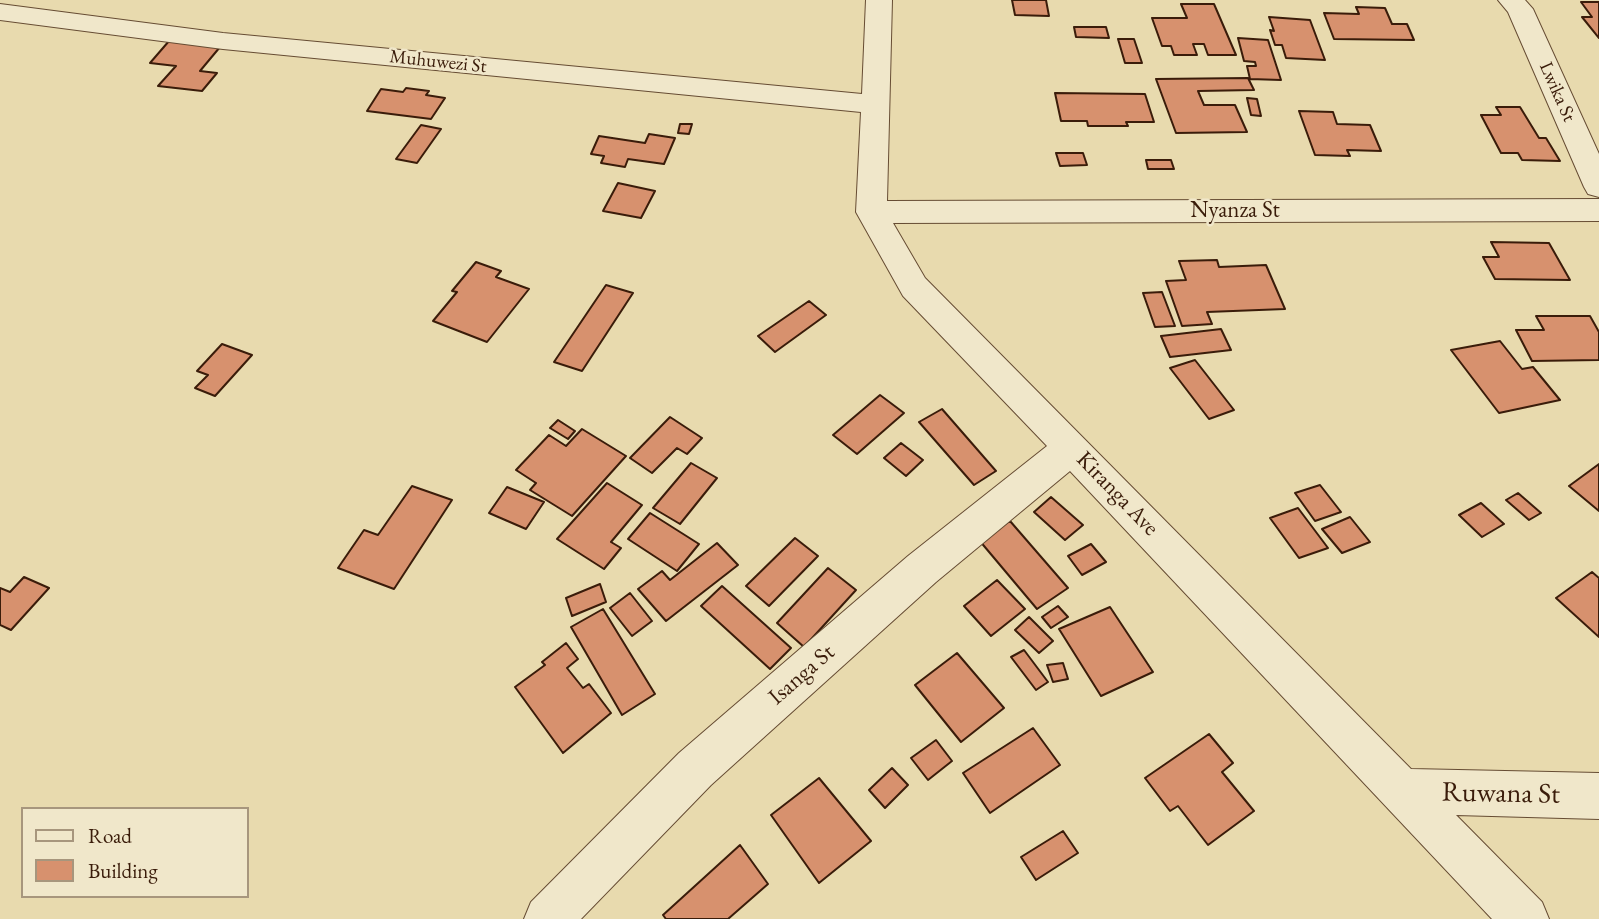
<!DOCTYPE html>
<html>
<head>
<meta charset="utf-8">
<style>
	body { margin:0 }
	#map { position:relative; width:1599px; height:919px; overflow:hidden; background:#e8daae; font-family:"EB Garamond",serif }
	canvas { display:block }
	.legend { position:absolute; left:21px; top:807px; width:228px; height:91px; box-sizing:border-box; background:#f0e7ca; border:2px solid #a7967d; margin:0; padding:9px 12px; list-style:none; font-size:21px; color:#3a1c0a }
	.legend li { display:flex; align-items:center; gap:14px; height:35px }
	.legend b { width:35px; border:2px solid #a7967d }
</style>
</head>
<body>
<div id="map">
<canvas width="1599" height="919"></canvas>
<ul class="legend">
<li><b style="height:9px;background:#f0e7ca"></b>Road</li>
<li><b style="height:19px;background:#d7916e"></b>Building</li>
</ul>
</div>
<script>
const c = document.querySelector('canvas').getContext('2d');
c.lineJoin = 'round';
function paint(path, color) {
  c.fillStyle = color;
  c.fill(path, 'evenodd');
}
function trace(path, color, width, dash) {
  c.strokeStyle = color;
  c.lineWidth = width;
  c.lineCap = dash ? 'butt' : 'round';
  c.setLineDash(dash || []);
  c.stroke(path);
}
function label(font, color, halo, rows, align = 'center') {
  c.font = font + ' "EB Garamond",serif';
  c.lineWidth = 5;
  c.setLineDash([]);
  c.textBaseline = 'middle';
  c.strokeStyle = halo;
  c.fillStyle = color;
  for (const [text, x, y, turn = 0] of rows) {
    c.save();
    c.translate(x, y);
    c.rotate((+turn || 0) * Math.PI / 180);
    c.textAlign = isNaN(turn) ? turn : align;
    if (halo) c.strokeText(text, 0, 0);
    c.fillText(text, 0, 0);
    c.restore();
  }
}
const building = new Path2D(`
	M1012 0H1046L1049 16 1015 15Z
	M1581 2H1599V38L1582 17H1592Z
	M1181 4H1214L1236 55H1208L1204 44H1193L1197 55H1174L1171 46H1162L1152 18H1187Z
	M1356 7 1385 8 1392 24H1407L1414 40 1334 39 1324 13 1359 14Z
	M1269 17 1310 20 1325 60 1286 58 1282 45H1275L1270 30 1274 31Z
	M1074 27H1106L1109 38 1076 37Z
	M1238 38 1268 40 1281 80 1250 79 1247 66H1256L1255 62 1244 61Z
	M1118 39H1134L1142 63H1125Z
	M169 41 220 47 200 71 217 73 202 91 158 86 176 66 150 63Z
	M1248 78 1254 90 1198 91 1204 105H1235L1247 132 1176 133 1156 79Z
	M406 88 429 91 426 95 445 98 431 119 367 111 381 89 403 92Z
	M1055 93 1145 94 1154 122H1126L1128 126H1088L1087 121H1061Z
	M1247 98 1257 99 1261 116 1251 115Z
	M1496 107H1520L1539 138H1546L1560 161 1522 160 1518 153H1501L1481 115H1501Z
	M1299 111 1333 112 1337 124 1370 125 1381 151 1347 150 1350 156 1315 155Z
	M680 124H692L689 134 678 133Z
	M421 125 441 129 417 163 396 159Z
	M649 134 675 138 664 164 628 159 625 167 601 163 604 156 591 154 599 136 645 143Z
	M1056 153H1083L1087 165 1060 166Z
	M1146 160H1171L1174 169H1148Z
	M618 183 655 191 641 218 603 211Z
	M1491 242 1549 243 1570 280 1495 279 1483 257H1499Z
	M1217 260 1219 267 1266 265 1285 309 1207 312 1212 324 1182 326 1166 281 1186 280 1179 261Z
	M476 262 501 271 496 277 529 289 487 342 433 321 457 292 452 291Z
	M606 285 633 293 582 371 554 362Z
	M1162 292 1175 326 1155 327 1143 293Z
	M809 301 826 315 775 352 758 336Z
	M1536 316H1590L1599 332V360L1532 361 1516 330H1544Z
	M1221 329 1231 350 1170 357 1161 336Z
	M1500 341 1522 369 1533 367 1560 400 1499 413 1451 350Z
	M222 344 252 355 215 396 195 388 208 375 197 371Z
	M1195 360 1234 410 1209 419 1170 368Z
	M880 395 904 413 857 454 833 435Z
	M942 409 996 471 974 485 919 422Z
	M670 417 702 438 687 454 677 448 652 473 630 458Z
	M558 420 575 431 568 439 550 428Z
	M582 429 626 456 572 516 530 490 536 483 516 470 549 435 566 446Z
	M901 443 923 460 906 476 884 458Z
	M691 463 717 478 680 524 653 508Z
	M1599 464V511L1569 486Z
	M607 483 642 505 611 542 621 548 604 569 557 539Z
	M1320 485 1341 512 1315 521 1295 493Z
	M412 486 452 500 394 589 338 568 364 530 378 535Z
	M507 487 544 502 526 529 489 513Z
	M1518 493 1541 513 1529 520 1506 500Z
	M1051 497 1083 525 1065 540 1034 512Z
	M1481 503 1504 524 1482 537 1459 515Z
	M1298 508 1328 548 1299 558 1270 518Z
	M650 513 699 544 677 571 628 539Z
	M1350 517 1370 542 1342 553 1322 529Z
	M1010 521 1068 588 1037 609 979 540Z
	M795 538 818 556 769 606 746 586Z
	M717 543 738 565 666 621 638 589 662 571 670 580Z
	M1091 544 1106 562 1082 575 1068 556Z
	M828 568 856 590 804 647 777 623Z
	M1592 572 1599 578V637L1556 598Z
	M24 577 49 588 11 630 0 625V588L10 592Z
	M997 580 1025 609 991 636 964 606Z
	M600 584 606 602 572 616 566 598Z
	M722 586 791 648 770 669 701 606Z
	M630 593 652 621 632 636 610 608Z
	M1058 606 1068 617 1051 628 1042 617Z
	M1110 607 1153 672 1101 696 1059 629Z
	M603 609 655 694 622 715 571 627Z
	M1029 617 1053 641 1039 653 1015 630Z
	M566 643 578 659 567 668 583 688 589 684 611 713 563 753 515 687 545 665 542 662Z
	M1024 650 1048 682 1036 690 1011 657Z
	M957 653 1004 708 961 742 915 685Z
	M1063 663 1068 679 1053 682 1047 665Z
	M1033 728 1060 765 990 813 963 773Z
	M1209 734 1233 763 1222 772 1254 811 1208 845 1178 806 1170 811 1145 778Z
	M936 740 952 761 928 780 911 758Z
	M892 768 908 785 885 808 869 790Z
	M819 778 871 841 819 883 771 815Z
	M1063 831 1078 853 1036 880 1021 857Z
	M740 845 768 884 728 919H666L663 915Z`);
const minor = new Path2D(`
	M866 0H892L887 201 1599 199V221L893 223 925 278 1411 769 1599 773V819L1456 815 1542 902 1549 919H1492L1070 471 936 582 711 785 581 919H524L531 902 679 753 908 556 1047 446 903 296 856 212 861 112 223 49 0 20V4L223 33 862 94Z
	M1498 0H1525L1533 9 1599 154V197L1588 194 1584 187 1508 12Z`);
const farStreetnames = [
	["Muhuwezi St",438,62,6],
	["Lwika St",1557,92,66]
];
const streetNames = [
	["Nyanza St",1235,211],
	["Kiranga Ave",1117,494,46],
	["Isanga St",802,675,-41]
];
const nearStreetnames = [
	["Ruwana St",1501,794,1]
];
paint(building, '#d7916e');
trace(building, '#3a1c0a', 2);
trace(minor, '#664c33', 2);
paint(minor, '#f0e7ca');
label('19px', '#3a1c0a', '#f0e7ca', farStreetnames);
label('23px', '#3a1c0a', '#f0e7ca', streetNames);
label('28px', '#3a1c0a', '#f0e7ca', nearStreetnames);
</script>
</body>
</html>
